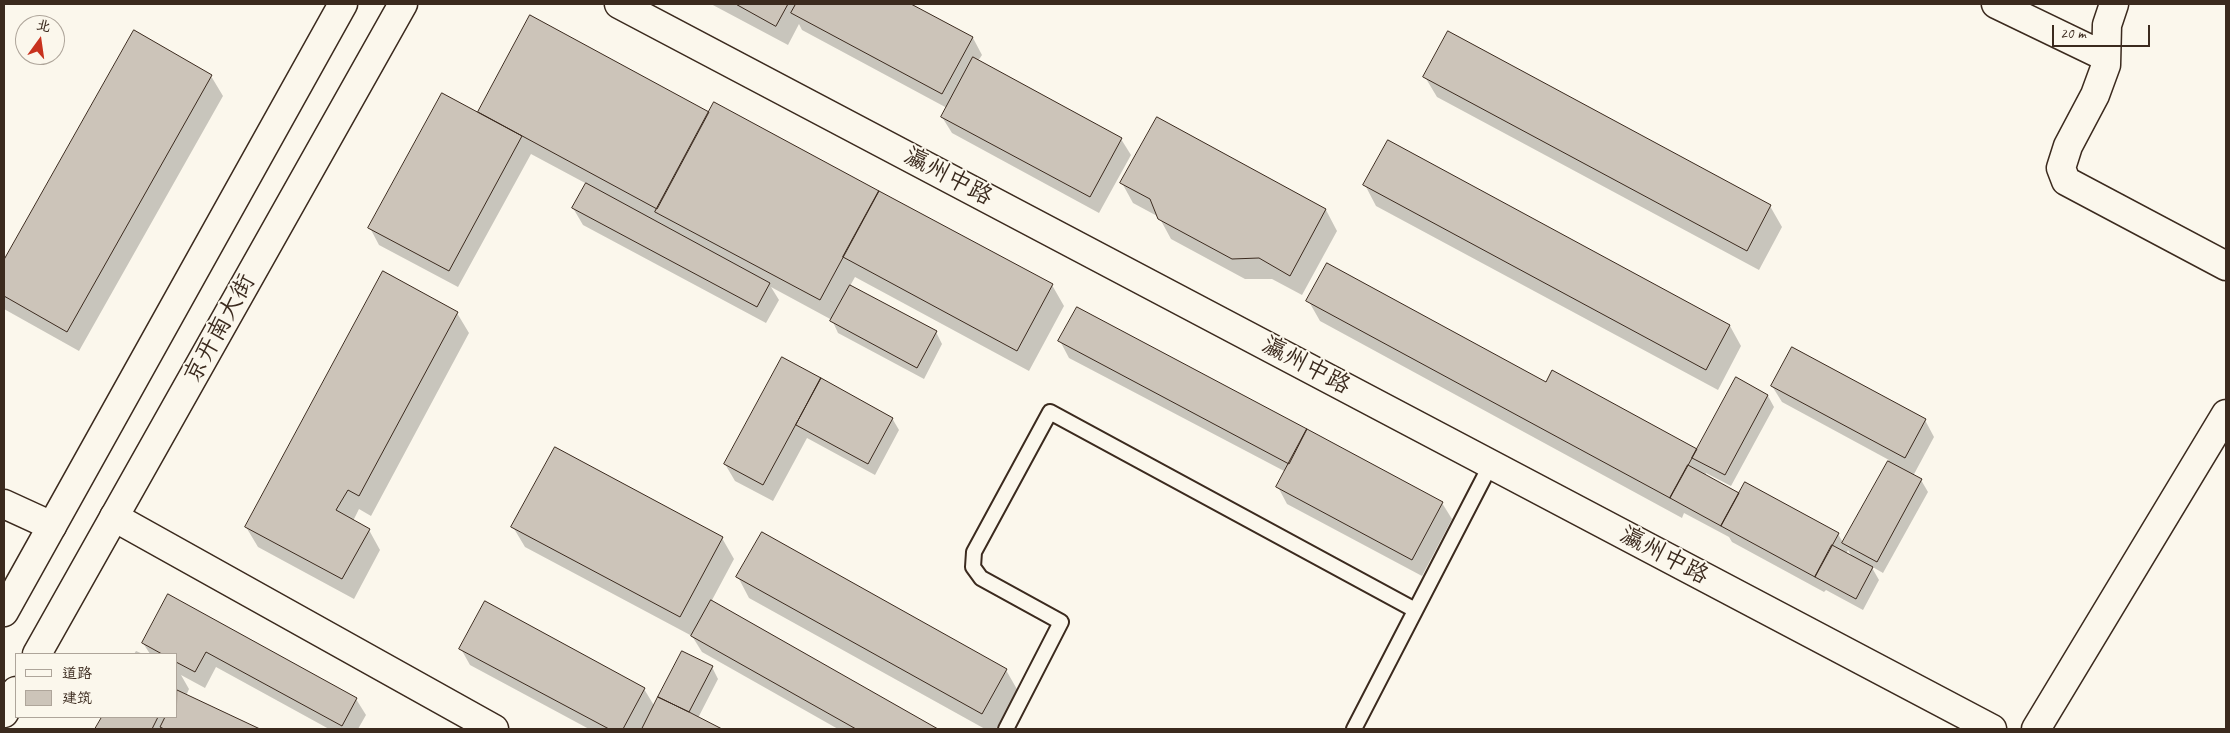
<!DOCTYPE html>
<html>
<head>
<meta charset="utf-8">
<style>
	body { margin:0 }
	#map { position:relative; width:2230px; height:733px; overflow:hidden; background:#fbf7ec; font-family:Caveat,"LXGW WenKai TC",sans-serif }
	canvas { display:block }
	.frame { position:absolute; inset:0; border:5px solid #3b2a1e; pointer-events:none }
	.legend { position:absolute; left:15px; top:653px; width:162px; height:65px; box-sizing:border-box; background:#fbf7ec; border:1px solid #aea59a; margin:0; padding:6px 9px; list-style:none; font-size:15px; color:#3b2a1e }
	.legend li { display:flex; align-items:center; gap:10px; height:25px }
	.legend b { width:25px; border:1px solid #aea59a }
	.north { position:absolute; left:15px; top:15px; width:50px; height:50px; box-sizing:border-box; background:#fbf7ec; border:1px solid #aea59a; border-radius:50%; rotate:14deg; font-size:14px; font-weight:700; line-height:20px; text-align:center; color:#3b2a1e }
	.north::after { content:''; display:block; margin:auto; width:18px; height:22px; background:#c8321e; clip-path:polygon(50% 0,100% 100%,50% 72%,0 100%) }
	.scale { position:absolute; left:2052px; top:25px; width:98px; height:22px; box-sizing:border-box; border:2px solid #3b2a1e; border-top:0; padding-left:6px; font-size:15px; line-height:18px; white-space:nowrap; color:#3b2a1e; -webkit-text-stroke:4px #fbf7ec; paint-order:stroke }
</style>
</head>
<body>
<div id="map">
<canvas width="2230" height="733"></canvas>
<div class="frame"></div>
<ul class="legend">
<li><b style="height:6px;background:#fbf7ec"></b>道路</li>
<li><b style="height:14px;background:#ccc4b9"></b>建筑</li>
</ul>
<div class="north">北</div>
<div class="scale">20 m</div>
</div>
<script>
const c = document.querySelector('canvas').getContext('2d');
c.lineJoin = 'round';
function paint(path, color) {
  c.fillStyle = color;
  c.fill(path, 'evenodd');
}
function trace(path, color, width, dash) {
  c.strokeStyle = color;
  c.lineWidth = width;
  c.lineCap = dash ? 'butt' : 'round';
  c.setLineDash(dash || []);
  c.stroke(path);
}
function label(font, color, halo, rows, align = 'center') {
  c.font = font + ' Caveat,"LXGW WenKai TC",sans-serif';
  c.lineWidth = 4;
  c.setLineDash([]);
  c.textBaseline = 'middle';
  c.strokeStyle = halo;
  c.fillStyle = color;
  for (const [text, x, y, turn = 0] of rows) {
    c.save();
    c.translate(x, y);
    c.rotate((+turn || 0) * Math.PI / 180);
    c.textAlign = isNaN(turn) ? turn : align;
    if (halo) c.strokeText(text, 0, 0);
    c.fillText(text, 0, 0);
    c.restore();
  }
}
const shadow = new Path2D(`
	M711 4H909L973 38 982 55 978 61 1121 139 1131 155 1099 213 952 133 942 117 947 108 802 30 799 24 788 45Z
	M134 32 211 76 223 96 79 351 4 309V263Z
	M1448 33 1770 206 1782 227 1759 270 1437 97 1425 77Z
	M479 112 710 114 1052 285 1064 306 1029 371 855 277 850 286 936 332 942 344 924 379 838 333 832 320 771 287 779 300 766 323 583 225 573 208 587 184 531 154 458 287 379 245 370 228 481 115Z
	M1157 119 1326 210 1337 231 1302 295 1272 279H1245L1171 239 1159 217 1133 203 1122 183Z
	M1388 142 1730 326 1741 346 1718 390 1376 206 1365 185Z
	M1308 300 1546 383 1697 451 1736 379 1768 396 1774 407 1731 486 1706 473 1705 476 1738 494 1838 534 1844 544 1889 460 1782 402 1772 386 1925 420 1934 437 1913 476 1921 480 1928 492 1883 573 1871 566 1879 580 1863 610 1826 590 1824 592 1732 542 1729 537 1684 513 1682 518 1320 321ZM1848 550 1852 557 1846 554Z
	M457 313 469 333 371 516 359 509 353 521 369 530 380 550 354 599 258 547 246 527Z
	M1060 341 1442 503 1452 519 1422 576 1287 504 1278 487 1286 472 1069 358Z
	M782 359 892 418 899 430 875 475 807 438 773 501 735 481 725 464Z
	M513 527 722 538 734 559 711 602 936 729H838L702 652 692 636 525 547Z
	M738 577 1006 670 1018 691 996 729H985L749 598Z
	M169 596 356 699 366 715 358 729H329L216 667 205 688 181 675 189 689 186 696 257 729H97L103 717H176V654H150L143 643Z
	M461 649 644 689 655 707 712 667 718 679 698 718 719 729H589L470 665Z
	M136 651 143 654H134Z`);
const building = new Path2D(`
	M736 4H788L776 26Z
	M796 4H911L973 37 942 94 791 13Z
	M530 15 709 112 657 209 478 112Z
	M134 30 212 75 67 332 4 296V260Z
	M1448 31 1771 205 1747 251 1423 77Z
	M973 57 1122 138 1090 197 941 117Z
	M442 93 522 136 449 271 368 228Z
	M714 102 879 191 820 300 655 212Z
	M1157 117 1326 209 1290 276 1259 258 1232 259 1158 219 1150 199 1120 183Z
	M1388 140 1730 325 1706 370 1363 185Z
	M586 183 770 283 757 307 572 208Z
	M879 191 1053 284 1017 351 843 257Z
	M1327 263 1546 382 1552 370 1697 449 1670 498 1306 301Z
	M383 271 458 312 359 496 348 490 336 510 370 529 342 579 245 527Z
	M850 285 937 331 917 368 830 321Z
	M1077 307 1307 429 1289 464 1058 341Z
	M1792 347 1926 419 1905 458 1771 386Z
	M782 357 821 378 763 485 724 464Z
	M1736 377 1768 395 1725 475 1692 458Z
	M821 378 893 418 868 464 796 425Z
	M1307 429 1443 502 1412 560 1276 487Z
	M555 447 723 537 680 617 511 527Z
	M1888 461 1922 479 1877 562 1842 543Z
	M1688 465 1739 493 1721 526 1670 498Z
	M1745 482 1839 533 1815 577 1721 526Z
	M762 532 1007 669 982 714 736 577Z
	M1832 545 1873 567 1856 599 1815 577Z
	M168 594 357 698 342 726 206 652 195 672 176 662V654H162L142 643Z
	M711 600 938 729H856L691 636Z
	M485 601 645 688 623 729H609L459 649Z
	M682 651 713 666 689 712 658 697Z
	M177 690 260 729H164L160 727 165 717H176Z
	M658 697 689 712 722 729H642Z
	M102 717H158L152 729H95Z`);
const service = new Path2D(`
	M1006 729 1061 622 981 578 973 567 974 552 1050 412 1415 610
	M1354 729 1491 464`);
const minor = new Path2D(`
	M1996 4 2106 57
	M2114 4 2107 25 2106 65 2095 95 2068 146 2061 168 2066 181 2226 266
	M4 504 52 526
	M114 517 494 729
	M2036 729 2226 414`);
const secondary = new Path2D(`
	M619 4 1992 729`);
const primary = new Path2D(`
	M4 612 343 4
	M37 654 403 4
	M4 713 16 691`);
const streetNames = [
	["瀛州中路",948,177,28],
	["京开南大街",220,329,-61],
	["瀛州中路",1306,366,28],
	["瀛州中路",1664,556,28]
];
paint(shadow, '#0003');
paint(building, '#ccc4b9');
trace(building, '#3b2a1e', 1);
trace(service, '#3b2a1e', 18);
trace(minor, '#3b2a1e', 31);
trace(secondary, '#3b2a1e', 31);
trace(primary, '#3b2a1e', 31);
trace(service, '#fbf7ec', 14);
trace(minor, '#fbf7ec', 28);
trace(secondary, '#fbf7ec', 28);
trace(primary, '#fbf7ec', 28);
label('24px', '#3b2a1e', '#fbf7ec', streetNames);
</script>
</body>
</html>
